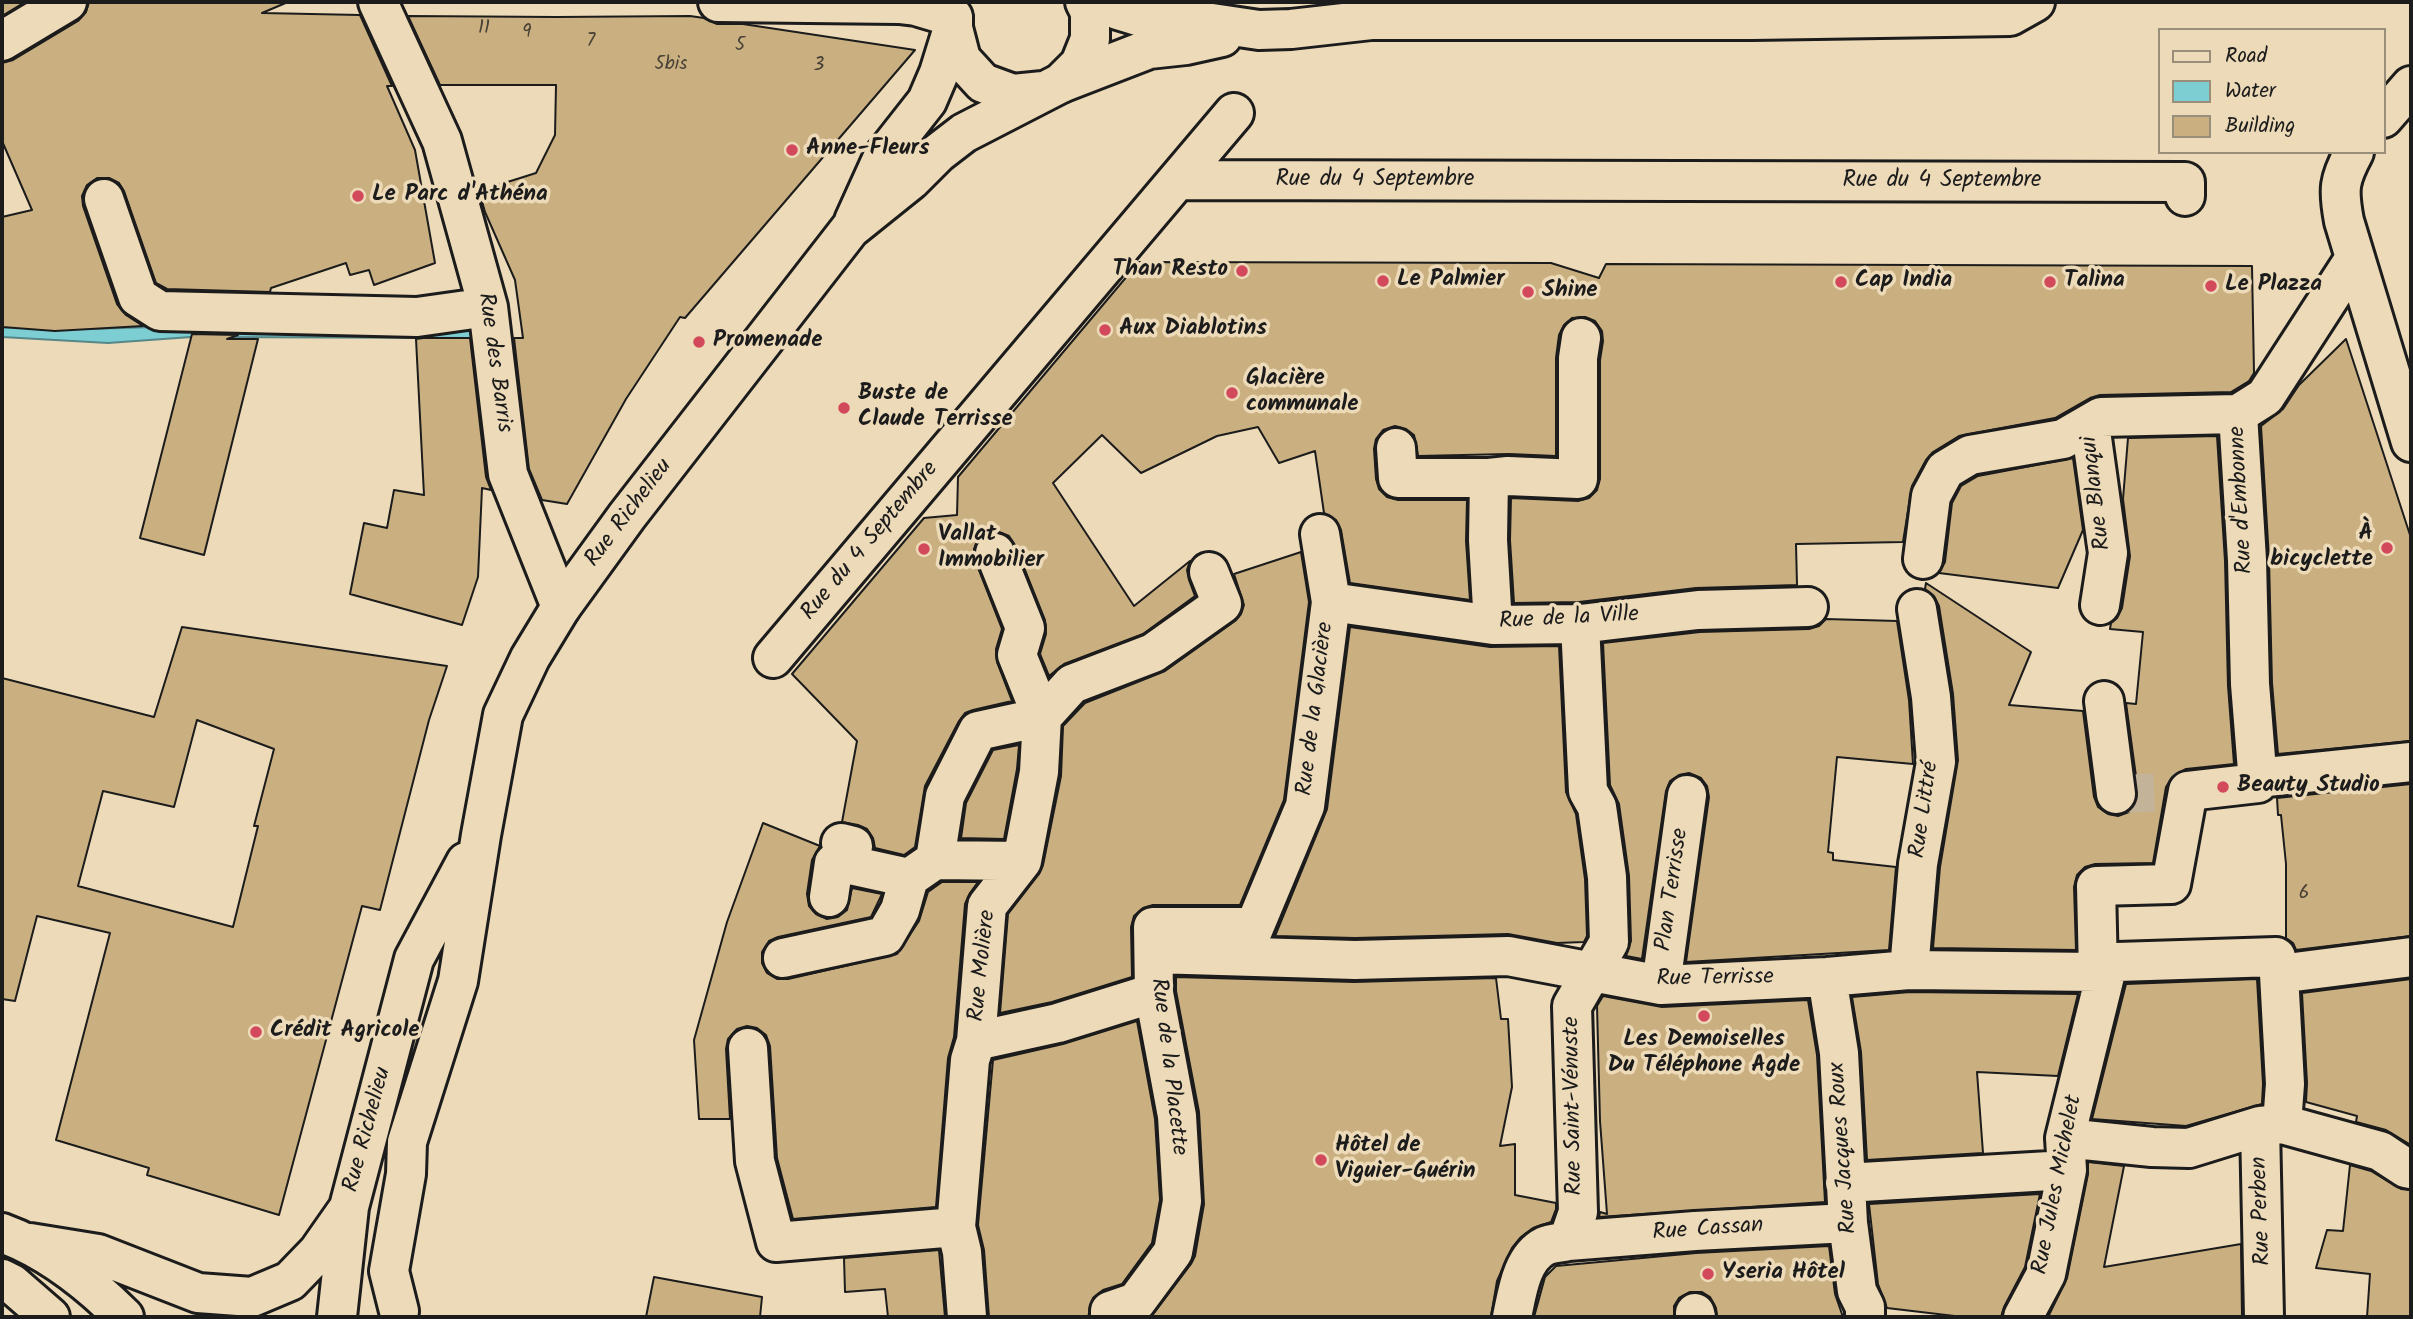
<!DOCTYPE html>
<html>
<head>
<meta charset="utf-8">
<style>
	body { margin:0 }
	#map { position:relative; width:2413px; height:1319px; overflow:hidden; background:#eddab8; font-family:Kalam,sans-serif }
	canvas { display:block }
	.frame { position:absolute; inset:0; border:4px solid #1c1c1c; pointer-events:none }
	.legend { position:absolute; left:2158px; top:28px; width:228px; height:126px; box-sizing:border-box; background:#eddab8; border:2px solid #998e7a; margin:0; padding:9px 12px; list-style:none; font-size:21px; color:#1c1c1c }
	.legend li { display:flex; align-items:center; gap:14px; height:35px }
	.legend b { width:35px; border:2px solid #998e7a }
</style>
</head>
<body>
<div id="map">
<canvas width="2413" height="1319"></canvas>
<div class="frame"></div>
<ul class="legend">
<li><b style="height:9px;background:#eddab8"></b>Road</li>
<li><b style="height:19px;background:#7cced2"></b>Water</li>
<li><b style="height:19px;background:#cab081"></b>Building</li>
</ul>
</div>
<script>
const c = document.querySelector('canvas').getContext('2d');
c.lineJoin = 'round';
function paint(path, color) {
  c.fillStyle = color;
  c.fill(path, 'evenodd');
}
function trace(path, color, width, dash) {
  c.strokeStyle = color;
  c.lineWidth = width;
  c.lineCap = dash ? 'butt' : 'round';
  c.setLineDash(dash || []);
  c.stroke(path);
}
function label(font, color, halo, rows, align = 'center') {
  c.font = font + ' Kalam,sans-serif';
  c.lineWidth = 7;
  c.setLineDash([]);
  c.textBaseline = 'middle';
  c.strokeStyle = halo;
  c.fillStyle = color;
  for (const [text, x, y, turn = 0] of rows) {
    c.save();
    c.translate(x, y);
    c.rotate((+turn || 0) * Math.PI / 180);
    c.textAlign = isNaN(turn) ? turn : align;
    if (halo) c.strokeText(text, 0, 0);
    c.fillText(text, 0, 0);
    c.restore();
  }
}
const water = new Path2D(`
	M472 322 474 338 191 337 108 343 2 337V327L87 329 189 326Z`);
const building = new Path2D(`
	M2 2H25L2 16Z
	M89 2H288L262 13 360 15 392 86H387L415 150 435 263 374 285 369 270 350 275 346 263 271 288 270 292 167 289 156 283 124 191 119 183 109 178H97L87 185 82 196 83 206 117 304 126 315 143 326 55 331 2 327V217L32 210 2 141V63L13 60 78 21 86 12Z
	M408 16 557 17 690 16 704 18 717 24H743L915 50 685 318 680 317 626 399 567 504 542 500 529 469 514 338H523L515 280 485 212 479 191 536 173 555 135 556 85H440Z
	M1139 262 1551 263 1599 278 1606 264 2252 266 2254 373 2249 381 2231 392 2100 395 2090 398 2055 418 1959 436 1933 452 1926 460 1912 486 1903 542 1796 544 1797 585 1696 588 1579 602 1514 603 1510 540 1511 498 1578 501 1589 498 1597 490 1600 479V360L1603 341 1602 331 1595 321 1585 317 1572 318 1564 325 1559 335 1556 358V456L1509 454 1418 456 1414 435 1406 429 1395 426 1383 430 1376 439 1374 449 1376 479 1379 489 1387 497 1398 500H1467L1466 541 1470 600 1350 583 1341 530 1336 520 1324 513 1315 451 1279 463 1258 427 1217 436 1141 473 1102 435 1053 483 1134 606 1190 561 1187 570 1189 580 1195 596 1143 634 1064 664 1049 676 1040 654 1046 634 1045 620 1015 545 1009 536 999 532 988 533 978 539 974 549 975 560 1002 629 996 649 997 662 1012 701 973 710 965 713 959 721 925 786 915 847 904 855 875 848 873 838 867 829 858 825 842 822 857 741 792 674 924 518 957 515 958 477Z
	M192 334 238 335 227 339H258L204 555 140 538Z
	M423 338H470L486 477 491 490 482 488 478 577 462 625 350 594 364 523 387 528 394 490 424 495 416 339Z
	M2346 339 2411 538V741L2278 754 2272 683 2269 559 2261 426 2283 409 2299 385Z
	M2217 436 2225 561 2228 686 2234 764 2186 769 2173 776 2166 787 2153 863 2095 864 2085 867 2077 875 2074 887 2076 950 1933 948 1940 867 1958 760 1953 694 1939 606 1934 596 1925 589 1926 583 2031 652 2009 705 2083 711 2094 797 2098 807 2108 814 2118 816 2129 812 2136 803 2138 791 2126 703 2136 704 2143 632 2110 629 2111 623 2117 618 2122 608 2130 556 2123 499 2128 438Z
	M2073 458 2083 530 2058 588 1939 573 1945 562 1952 503 1961 486 1978 476Z
	M1301 552 1309 602 1284 800 1240 905H1153L1143 908 1134 916 1131 927 1132 977 1052 1002 1000 1013 1008 914 1039 874 1043 865 1061 776 1063 726 1085 703 1165 671 1235 621 1241 614 1244 605 1234 574Z
	M1826 619 1897 621 1909 700 1913 764 1837 757 1828 852 1833 853V860L1896 867 1889 950 1686 962 1709 797 1707 786 1701 778 1689 773 1679 775 1670 781 1666 791 1642 959 1626 956 1631 941 1629 876 1619 804 1610 785 1603 643 1700 632 1809 629 1819 626Z
	M182 627 447 666 429 720 380 910 362 906 279 1215 147 1175 149 1168 56 1140 110 933 37 916 15 1001 2 999V678L154 717ZM197 720 274 749 254 826H258L233 927 78 886 103 791 174 807Z
	M1350 627 1490 647 1559 646 1566 792 1576 814 1585 879 1587 936 1584 942 1557 943 1508 934 1355 938 1275 936 1327 809Z
	M1019 745 1017 769 1004 839 961 838 966 803 993 750Z
	M2411 784V936L2296 950 2293 943 2286 938V864L2281 815H2278L2277 798Z
	M763 823 820 846 812 860 807 894 809 906 816 914 827 919 838 917 847 910 852 888 882 894 871 917 778 937 769 941 762 952V963L767 973 777 979H788L897 954 919 921 928 892 942 882H978L970 893 965 904 954 1037 948 1058 936 1207 793 1219 777 1158 770 1046 766 1035 757 1028 747 1026 737 1029 728 1039 726 1049 730 1119H699L694 1040 727 922Z
	M1176 977 1354 982 1496 978 1501 1019H1508L1512 1087 1500 1146 1515 1144V1195L1556 1203V1209L1551 1222 1533 1228 1521 1237 1512 1248 1497 1281 1491 1317H1151L1191 1264 1195 1256 1204 1204 1199 1112 1176 991Z
	M2257 979 2263 1084 2262 1104 2186 1126 2092 1119 2126 984Z
	M2411 979V1145L2386 1130 2356 1122 2357 1116 2306 1102 2307 1083 2302 993Z
	M1910 992 2078 994 2058 1076 1977 1072 1983 1153 1867 1160 1861 1052 1852 997Z
	M1603 996 1662 1007 1808 1000 1817 1055 1825 1202 1599 1217 1600 1212 1607 1214 1600 1121 1597 1006Z
	M1137 1021 1155 1119 1160 1200 1152 1243 1122 1284 1103 1290 1093 1298 1088 1317H989L984 1250 978 1225 993 1060 1063 1044Z
	M2088 1162 2124 1166 2104 1267 2241 1244 2242 1317H2048L2067 1278 2088 1174Z
	M2350 1165 2371 1171 2401 1189 2411 1190V1317H2367L2370 1274 2316 1268 2327 1230 2343 1231Z
	M2040 1194 2025 1267 2004 1307 2001 1317H1963L1887 1308 1878 1284 1869 1204Z
	M1829 1246 1835 1294 1843 1317H1717L1716 1308 1710 1297 1702 1292H1690L1679 1298 1674 1306V1317H1534L1545 1277 1556 1266 1696 1253Z
	M939 1250 945 1317H888L885 1289 845 1292 844 1258Z
	M654 1277 762 1297 760 1317H646Z`);
const minorTunnel = new Path2D(`
	M2116 794 2188 791`);
const minor = new Path2D(`
	M378 2 442 141 488 307 508 474 561 607
	M718 2 899 4
	M898 2 899 4 916 6 953 17
	M1104 2 1118 10 1151 20 1185 19 1259 30 1291 29 1371 20H1752L2010 16 2035 2
	M2 41 67 2
	M1061 83 1149 49 1186 45 1222 37
	M2383 118 2411 86
	M2354 152C2339 180 2338 189 2344 221L2411 442
	M1178 180 2185 182V196
	M104 199 138 297 160 311 417 317 488 307
	M2090 424 2108 553 2100 605
	M1396 448 1398 478H1489
	M1923 559 1931 496 1945 470 1970 455 2063 439 2101 417 2238 414
	M1331 602 1493 625 1580 624 1698 610 1808 607
	M1493 625 1488 540 1489 478 1508 476 1578 479V358L1581 338
	M773 658 1234 113
	M2104 701 2116 794
	M2257 778 2411 762
	M841 843 853 846 850 865 909 878
	M935 860 1022 861
	M909 878 935 860 945 796 978 731 1042 717 1072 684 1153 653 1222 604 1209 572
	M829 897 834 863 850 865
	M1244 952 1305 806 1331 602 1320 534
	M1154 954 1355 960 1508 956 1661 985 1827 977 1909 970 2098 972 2117 962 2276 957 2279 974 2285 1084 2282 1124
	M783 958 885 936 900 910 909 878
	M1909 970 1918 864 1936 762 1931 697 1917 609
	M2098 972 2096 886 2171 884 2188 791 2258 783 2250 684 2247 560 2238 414 2265 397 2355 258
	M2279 974 2411 957
	M1827 977 1839 1053 1848 1223 1857 1291 1865 1307V1317
	M1661 985 1687 795
	M976 1041 1058 1023 1154 993
	M748 1048 755 1161 776 1242 956 1227
	M2065 1138 2152 1147 2189 1148 2260 1126
	M1845 1183 2067 1170
	M1568 1241 1695 1231 1848 1223
	M1695 1313 1696 1317
	M967 1317 962 1252 956 1227 970 1060 976 1041 987 906 1022 861 1039 772 1042 717 1017 655 1025 628 995 553
	M1110 1317V1311L1136 1302 1173 1252 1182 1201 1177 1116 1154 993 1153 927H1253
	M1512 1317C1517 1294 1521 1258 1545 1246 1552 1243 1561 1243 1568 1241L1578 1212 1572 1006 1609 942 1607 877 1597 807 1588 791 1580 624
	M2023 1317 2046 1274 2067 1170 2065 1138 2107 968
	M2264 1317 2260 1126 2282 1124 2380 1151 2406 1168 2411 1169`);
const major = new Path2D(`
	M953 19V28L961 59 983 83 1013 94 1043 91
	M854 221 883 157 927 101 939 73 953 28
	M2 1233C49 1250 89 1282 124 1317
	M30 1243 98 1254 198 1293 252 1297 290 1281 318 1252 346 1212
	M2 1279 12 1284 50 1317
	M399 1311 389 1271 406 1174 407 1142 458 981 481 835 503 715 530 658 561 607 627 516 850 229 911 180 938 153 964 133 1061 83 1080 64 1090 39V12L1085 2
	M337 1317 349 1207 414 959 466 862`);
const markers = [
	[792,150,7,"#d1495b"],
	[358,196,7,"#d1495b"],
	[1242,271,7,"#d1495b"],
	[1383,281,7,"#d1495b"],
	[1841,282,7,"#d1495b"],
	[2050,282,7,"#d1495b"],
	[2211,286,7,"#d1495b"],
	[1528,292,7,"#d1495b"],
	[1105,330,7,"#d1495b"],
	[699,342,7,"#d1495b"],
	[1232,393,7,"#d1495b"],
	[844,408,7,"#d1495b"],
	[2387,548,7,"#d1495b"],
	[924,549,7,"#d1495b"],
	[2223,787,7,"#d1495b"],
	[1704,1016,7,"#d1495b"],
	[256,1032,7,"#d1495b"],
	[1321,1160,7,"#d1495b"],
	[1708,1274,7,"#d1495b"]
];
const numberNames = [
	["11",484,30],
	["9",527,34],
	["7",591,43],
	["5",740,47],
	["5bis",671,66],
	["3",819,67],
	["6",2304,895]
];
const poiNames = [
	["Anne-Fleurs",806,150],
	["Le Parc d'Athéna",372,196],
	["Than Resto",1228,271,"right"],
	["Le Palmier",1397,281],
	["Cap India",1855,282],
	["Talina",2064,282],
	["Le Plazza",2225,286],
	["Shine",1542,292],
	["Aux Diablotins",1119,330],
	["Promenade",713,342],
	["Glacière",1246,380],
	["communale",1246,406],
	["Buste de",858,395],
	["Claude Terrisse",858,421],
	["À",2373,535,"right"],
	["bicyclette",2373,561,"right"],
	["Vallat",938,536],
	["Immobilier",938,562],
	["Beauty Studio",2237,787],
	["Crédit Agricole",270,1032],
	["Les Demoiselles",1704,1041,"center"],
	["Du Téléphone Agde",1704,1067,"center"],
	["Hôtel de",1335,1147],
	["Viguier-Guérin",1335,1173],
	["Yseria Hôtel",1722,1274]
];
const streetNames = [
	["Rue du 4 Septembre",1375,181],
	["Rue du 4 Septembre",1942,182],
	["Rue des Barris",493,363,82],
	["Rue Blanqui",2098,493,-97],
	["Rue d'Embonne",2243,500,-93],
	["Rue Richelieu",630,514,-53],
	["Rue du 4 Septembre",871,542,-50],
	["Rue de la Ville",1569,620,-3],
	["Rue de la Glacière",1317,709,-83],
	["Rue Littré",1926,810,-82],
	["Plan Terrisse",1674,890,-82],
	["Rue Molière",984,966,-84],
	["Rue Terrisse",1715,980,-1],
	["Rue de la Placette",1167,1067,83],
	["Rue Saint-Vénuste",1575,1106,-91],
	["Rue Richelieu",369,1130,-75],
	["Rue Jacques Roux",1845,1148,-94],
	["Rue Jules Michelet",2059,1185,-79],
	["Rue Perben",2263,1211,-92],
	["Rue Cassan",1708,1231,-4]
];
paint(water, '#7cced2');
trace(water, '#568789', 2);
paint(building, '#cab081');
trace(building, '#1c1c1c', 2);
trace(minorTunnel, '#c3b499', 38, [38, 19]);
trace(minor, '#1c1c1c', 44);
trace(major, '#1c1c1c', 44);
trace(minor, '#eddab8', 38);
trace(major, '#eddab8', 38);
for (const [x, y, r, color] of markers) {
  const dot = new Path2D();
  dot.arc(x, y, r, 0, 2 * Math.PI);
  c.fillStyle = color;
  c.fill(dot);
  trace(dot, '#eddab8', 2.5);
}
label('19px', '#484135', null, numberNames);
label('bold 23px', '#1c1c1c', '#eddab8', poiNames, 'left');
label('23px', '#1c1c1c', '#eddab8', streetNames);
</script>
</body>
</html>
